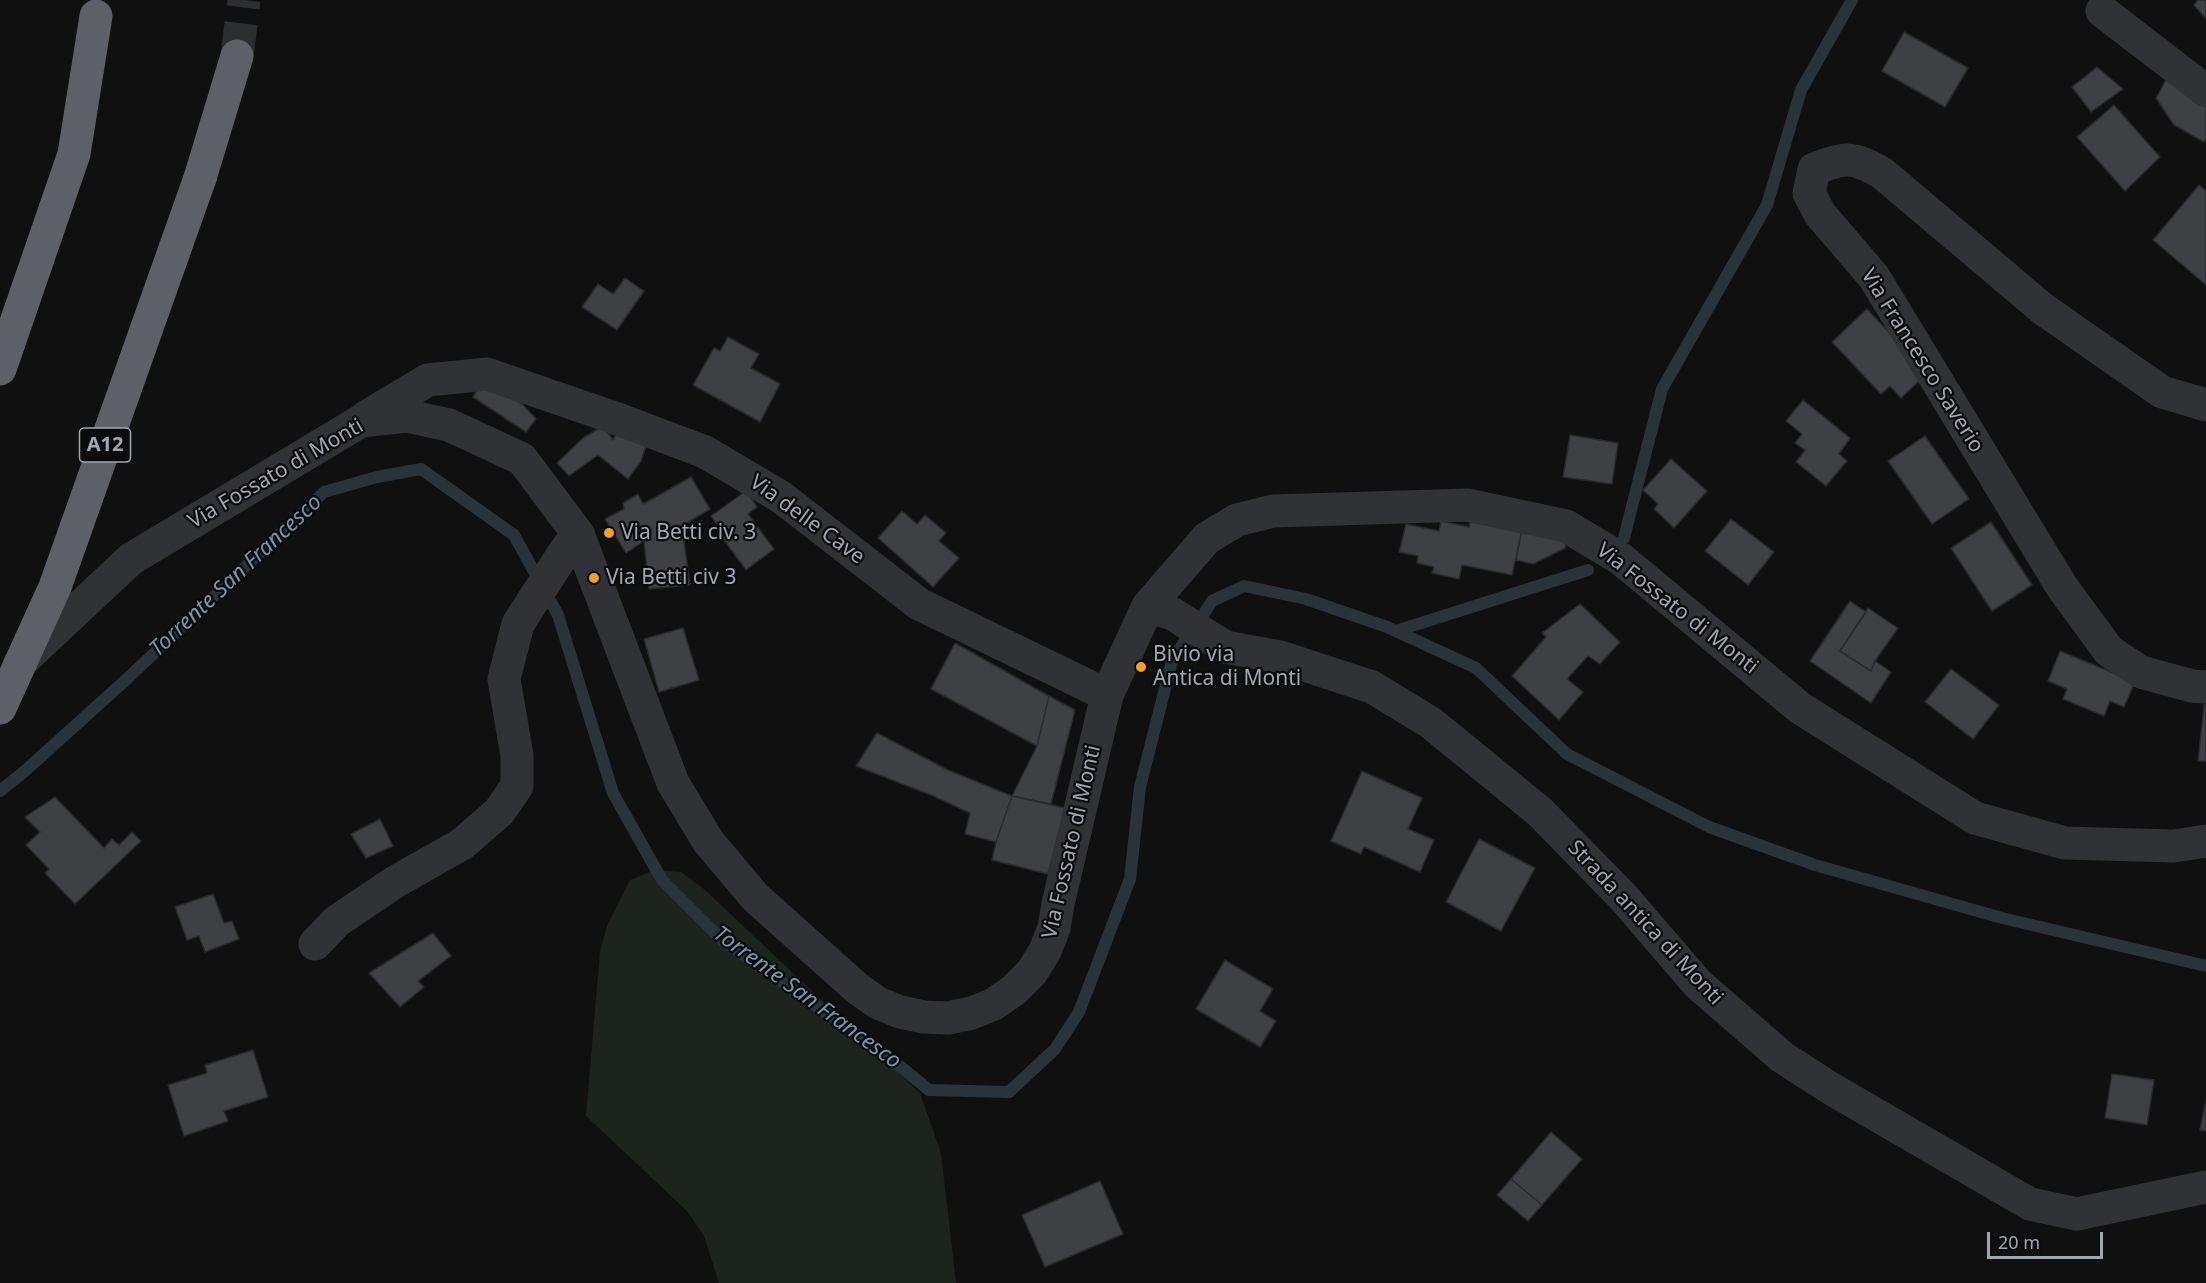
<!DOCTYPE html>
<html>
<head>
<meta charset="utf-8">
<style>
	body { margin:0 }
	#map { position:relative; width:2206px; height:1283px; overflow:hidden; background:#101011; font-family:"Noto Sans",sans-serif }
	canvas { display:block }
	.scale { position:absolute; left:1987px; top:1232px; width:116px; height:27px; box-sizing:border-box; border:3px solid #a1a7b2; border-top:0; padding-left:8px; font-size:18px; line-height:21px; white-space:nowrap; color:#a1a7b2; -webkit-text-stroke:4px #0b0b0c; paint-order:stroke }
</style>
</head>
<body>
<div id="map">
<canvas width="2206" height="1283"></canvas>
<div class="scale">20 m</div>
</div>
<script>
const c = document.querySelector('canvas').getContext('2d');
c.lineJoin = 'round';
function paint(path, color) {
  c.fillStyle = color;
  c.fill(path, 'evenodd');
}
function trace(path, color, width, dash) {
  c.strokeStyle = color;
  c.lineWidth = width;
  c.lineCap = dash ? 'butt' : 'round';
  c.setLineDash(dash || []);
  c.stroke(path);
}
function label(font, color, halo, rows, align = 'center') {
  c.font = font + ' "Noto Sans",sans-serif';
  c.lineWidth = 4.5;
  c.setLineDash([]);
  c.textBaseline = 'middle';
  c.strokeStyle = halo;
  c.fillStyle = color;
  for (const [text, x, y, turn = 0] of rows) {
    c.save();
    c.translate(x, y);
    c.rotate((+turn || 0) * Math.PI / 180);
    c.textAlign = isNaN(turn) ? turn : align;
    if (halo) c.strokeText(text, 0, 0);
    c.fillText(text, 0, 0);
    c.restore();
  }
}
const green = new Path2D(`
	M655 870 681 872 704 889 920 1093 941 1153 956 1283H719L704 1236 687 1211 586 1116 600 952 607 926 630 880Z`);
const stream = new Path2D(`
	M1624 538 1662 389 1767 205 1801 90 1852 0
	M1205 612 1212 601 1244 586 1306 599 1387 627 1476 668 1567 754 1709 827 1815 865 2002 918 2206 966
	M1396 631 1588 570
	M0 791 26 770 129 677 324 492 377 477 421 469 514 535 558 615 613 793 662 880 722 940 885 1054 929 1090 1009 1092 1055 1049 1079 1012 1130 879 1140 787 1172 661 1193 628`);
const building = new Path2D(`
	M2198 0H2206V19L2194 5Z
	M1904 32 1968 68 1945 107 1882 71Z
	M2097 67 2123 89 2091 112 2072 87Z
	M2166 80 2206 103V139L2204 142 2174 125 2156 98Z
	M2114 105 2160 157 2125 191 2077 137Z
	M2199 185 2206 191V285L2153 240Z
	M625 278 644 291 617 330 582 307 598 284 613 294Z
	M1867 309 1914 359 1922 378 1901 398 1890 386 1881 394 1832 342Z
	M728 337 759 354 751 368 780 384 760 422 693 385 714 348 720 351Z
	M479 387 503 391 523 405 536 419 526 432 473 397Z
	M1803 400 1850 438 1839 454 1847 461 1826 486 1796 462 1805 450 1795 443 1802 434 1786 421Z
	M603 426 613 440 618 431 647 443 641 461 628 479 598 455 569 476 557 463 583 438Z
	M1570 435 1618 443 1612 484 1563 477Z
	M1925 436 1969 499 1932 524 1888 461Z
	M1671 459 1707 491 1674 528 1654 509 1658 504 1643 490Z
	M691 477 710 509 682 526 690 585 649 589 644 541 626 553 605 519 624 509 623 503 638 494 643 504Z
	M746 491 757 507 748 514 774 549 746 570 718 532 721 530 711 516Z
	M902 511 917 524 925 515 946 533 939 541 959 558 933 587 878 538Z
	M1472 514 1523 525 1512 575 1462 565 1459 579 1432 573 1434 567 1417 563 1418 556 1399 552 1406 524 1439 531 1441 521 1469 527Z
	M1731 519 1774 552 1748 585 1705 551Z
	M1991 522 2032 585 1992 611 1951 548Z
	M1523 525 1568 537 1565 548 1533 564 1516 560Z
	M1850 601 1866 612 1840 651 1871 671 1875 661 1891 672 1871 703 1810 661Z
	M1580 604 1620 642 1600 664 1588 656 1567 679 1583 692 1559 720 1512 676 1546 637 1542 633Z
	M1868 608 1898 628 1875 661 1871 671 1840 651Z
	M683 628 699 680 659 692 644 639Z
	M955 643 1049 696 1037 746 931 689Z
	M2060 651 2135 682 2124 707 2110 701 2104 716 2063 699 2067 689 2048 681Z
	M1951 669 1999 705 1973 739 1925 702Z
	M1049 696 1075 710 1051 804 1012 796 1037 746Z
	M2205 697H2206V761H2198Z
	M877 733 948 770 1012 796 996 842 965 834 970 813 931 795 856 766Z
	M1362 771 1422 798 1408 829 1434 840 1420 872 1364 847 1361 854 1331 841Z
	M1012 796 1065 808 1048 874 992 860 996 842Z
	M55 797 104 848 112 839 119 845 132 832 141 841 75 904 45 873 49 869 26 845 40 832 25 817Z
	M380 819 393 846 366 858 351 834Z
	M1479 839 1535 868 1501 931 1446 902Z
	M213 894 224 923 232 921 239 939 205 952 199 936 187 940 175 907Z
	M433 933 451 956 418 981 424 987 400 1007 369 973Z
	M1225 960 1273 989 1260 1011 1276 1021 1260 1047 1196 1009Z
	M253 1050 268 1097 224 1111 228 1121 184 1136 168 1085 207 1073 205 1065Z
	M2112 1074 2154 1080 2147 1125 2105 1118Z
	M2206 1100V1131L2200 1130Z
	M1551 1132 1582 1159 1542 1205 1511 1179Z
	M1511 1179 1542 1205 1528 1221 1497 1195Z
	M1100 1181 1123 1234 1045 1267 1022 1215Z`);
const highwayTunnel = new Path2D(`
	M237 56 244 0`);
const minor = new Path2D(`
	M2102 11 2206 91
	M2206 405 2162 392 2043 309 1882 173C1852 156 1846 157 1814 169L1809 193 1820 214 1874 277 2062 587 2109 651 2141 672 2192 686 2206 687
	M366 417 428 380 487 374 615 418 705 452 781 497 919 604 1107 695
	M1148 606 1173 614 1225 647 1280 657 1372 687 1431 723 1540 812 1624 898 1698 984 1782 1057 1830 1088 2030 1204 2077 1214 2206 1187
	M20 663 131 559 361 421 407 416 449 425 522 459 578 534 673 783 708 841 755 897 858 989 878 1003 900 1012 924 1017 948 1018 972 1013 994 1004 1014 990 1032 972 1045 951 1054 928 1058 904 1107 695 1148 606 1207 538 1237 520 1273 511 1467 505 1566 526 1621 559 1800 708 1975 818 2065 843 2173 846 2206 841
	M315 944 337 921 395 882 462 844 499 812 517 786V756L504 679 518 624 565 551 578 534`);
const highway = new Path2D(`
	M200 178 237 56
	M0 369 74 154 96 16`);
const highwayBridge = new Path2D(`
	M0 708 55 587 200 178`);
const markers = [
	[609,533,6,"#f2a027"],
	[594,578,6,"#f2a027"],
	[1141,667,6,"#f2a027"]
];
const shields = [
	[105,445,51]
];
const shieldNames = [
	["A12",105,445]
];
const streetNames = [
	["Via Francesco Saverio",1922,361,58],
	["Via Fossato di Monti",276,474,-30],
	["Via delle Cave",807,520,36],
	["Via Fossato di Monti",1677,609,38],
	["Via Fossato di Monti",1072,842,-77],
	["Strada antica di Monti",1645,923,47]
];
const poiNames = [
	["Via Betti civ. 3",621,533],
	["Via Betti civ 3",606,578],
	["Bivio via",1153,655],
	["Antica di Monti",1153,679]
];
const waterNames = [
	["Torrente San Francesco",236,576,-43],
	["Torrente San Francesco",807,998,36]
];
paint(green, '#1c241d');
trace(stream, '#293339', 12);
paint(building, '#3f4044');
trace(building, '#2a2a2d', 1.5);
trace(highwayTunnel, '#2d2e31', 33, [33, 16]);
trace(minor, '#313236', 33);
trace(highway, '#5d6067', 33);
trace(highwayBridge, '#5d6067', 33);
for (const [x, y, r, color] of markers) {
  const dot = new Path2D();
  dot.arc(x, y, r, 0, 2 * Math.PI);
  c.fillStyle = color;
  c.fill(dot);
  trace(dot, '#0b0b0c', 2);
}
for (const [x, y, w] of shields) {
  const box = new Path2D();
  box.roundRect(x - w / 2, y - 17, w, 34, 4.5);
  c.fillStyle = '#0b0b0c';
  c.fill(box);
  trace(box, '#a1a7b2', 1.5);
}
label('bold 20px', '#a1a7b2', null, shieldNames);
label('21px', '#a1a7b2', '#0b0b0c', streetNames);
label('21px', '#a1a7b2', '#0b0b0c', poiNames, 'left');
label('italic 22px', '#7698ae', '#0b0b0c', waterNames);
</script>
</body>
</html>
